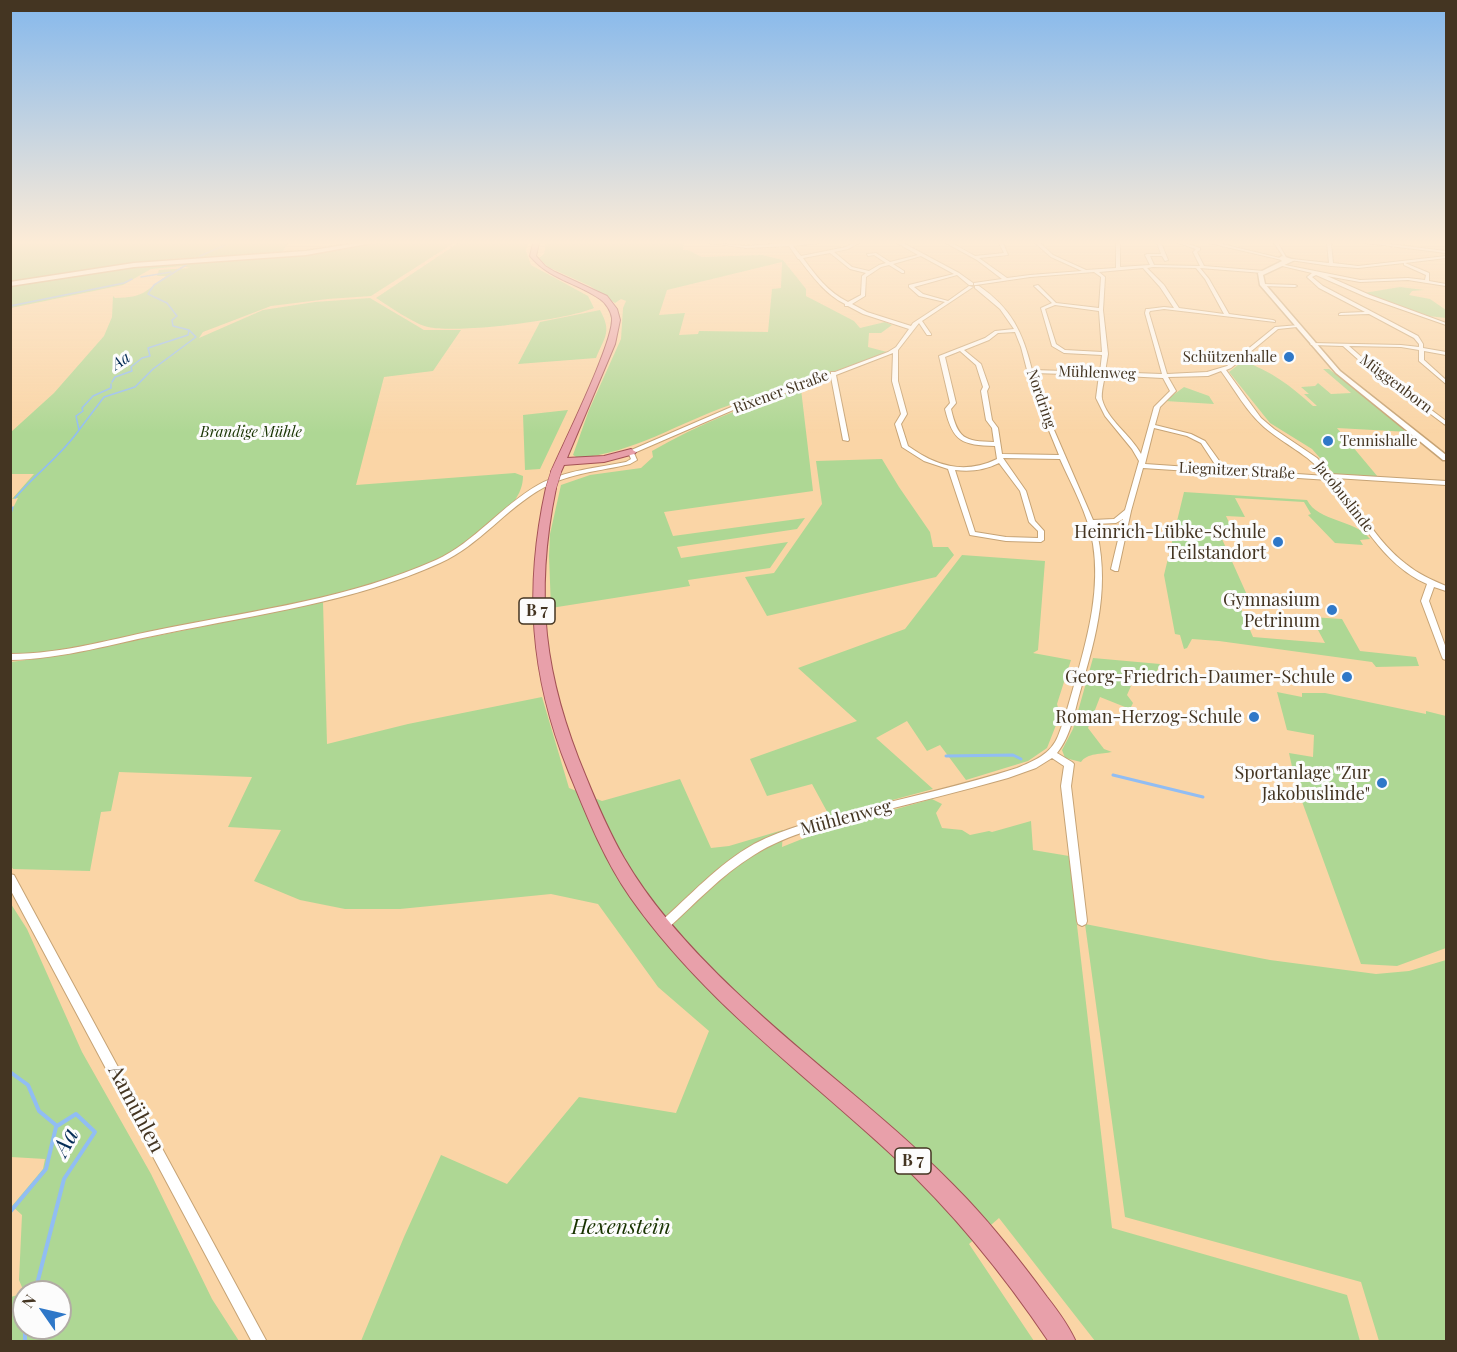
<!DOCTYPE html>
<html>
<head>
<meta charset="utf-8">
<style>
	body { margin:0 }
	#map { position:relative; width:1457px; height:1352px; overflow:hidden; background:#fad5a6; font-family:"Playfair Display",serif }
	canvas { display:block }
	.frame { position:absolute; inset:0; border:12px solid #443522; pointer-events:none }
	.north { position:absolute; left:12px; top:1280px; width:60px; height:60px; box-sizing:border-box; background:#fcfcfc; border:2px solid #b2aca5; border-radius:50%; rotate:304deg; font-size:16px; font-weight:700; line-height:24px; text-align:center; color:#443522 }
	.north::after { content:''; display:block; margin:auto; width:21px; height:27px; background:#2f78c8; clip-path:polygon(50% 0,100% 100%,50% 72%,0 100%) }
</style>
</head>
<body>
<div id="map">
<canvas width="1457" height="1352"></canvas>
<div class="frame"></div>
<div class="north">N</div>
</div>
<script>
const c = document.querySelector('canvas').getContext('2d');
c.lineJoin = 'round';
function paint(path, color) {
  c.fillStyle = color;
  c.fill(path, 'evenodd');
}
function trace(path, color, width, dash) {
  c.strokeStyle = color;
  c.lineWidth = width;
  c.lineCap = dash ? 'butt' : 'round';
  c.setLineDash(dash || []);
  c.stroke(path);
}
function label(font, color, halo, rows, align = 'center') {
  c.font = font + ' "Playfair Display",serif';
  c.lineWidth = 6;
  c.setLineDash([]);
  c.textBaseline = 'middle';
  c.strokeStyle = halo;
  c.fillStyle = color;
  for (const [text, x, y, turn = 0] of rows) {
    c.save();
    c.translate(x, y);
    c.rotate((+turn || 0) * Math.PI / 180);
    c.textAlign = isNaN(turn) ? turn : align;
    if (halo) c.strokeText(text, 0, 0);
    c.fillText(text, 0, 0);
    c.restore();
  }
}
const green = new Path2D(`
	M11 243H288L281 254 170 259 11 282Z
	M378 243H454L371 296 328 299 271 306 203 332 199 338 263 310 315 302 370 298 424 330H461L433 371 384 377 356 485 515 473 523 476C523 495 509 509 496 520 427 582 331 597 243 614 185 626 127 638 69 649L41 654H11L10 514 18 498 12 499 34 474H11V432L54 393 104 336 112 317 113 296 115 298C146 297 143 292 166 276H157L159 270 190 268 181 266 151 269 123 285 11 308V286L133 267 304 255Z
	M458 243H529L526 251 531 265 588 296 594 308C566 320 458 334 428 327 414 324 389 306 376 298Z
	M546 243H684L683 250H688L702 257 762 255 783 260 806 289V296L854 321 860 328 885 322 892 325 881 333H869L868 347 887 352C836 373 782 387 730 405 678 423 634 453 578 458L573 455 589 410 621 339 623 308 626 301 621 299 615 303 590 286 548 267 539 258 544 254ZM782 262 781 288 772 289 768 332 699 331 698 334 679 335 685 313 659 315 667 290Z
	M1400 287 1424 290 1412 291 1409 295 1430 299 1446 310V318L1428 316 1364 293Z
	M600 310C612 332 605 336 596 358L518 364 540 322Z
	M1243 361C1271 371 1291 386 1313 406H1317L1304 394H1309L1301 387 1315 386 1318 383 1331 394 1351 393 1323 369H1329L1409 432 1337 428 1378 477 1335 475 1312 449 1270 423 1229 372Z
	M1184 387 1209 396 1214 404 1165 401Z
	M801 389 813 491 664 512 673 536 805 518 797 529 677 547 681 558 788 542 770 568 688 580 690 586 551 608 549 556 550 534 561 485 590 475 641 468 653 457 652 451C699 424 748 404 801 389Z
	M568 410 540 469 525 470 523 415Z
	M882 459 899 487 930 532 933 547H948L954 555 936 577 767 616 745 577 774 573 822 504 816 461Z
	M1184 492 1307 500C1318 522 1355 519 1370 539L1360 540 1363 545 1335 543 1308 515 1311 514 1304 502 1235 498 1245 517 1226 516 1237 540 1222 539 1247 595 1235 594 1253 637 1325 643 1311 617 1342 619 1360 651 1416 657 1419 666 1376 667 1372 662 1219 641 1192 639 1187 648 1184 649 1180 635 1175 634 1164 575Z
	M962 555 1045 561 1038 650 1033 653 1071 660 1057 704 1060 715 1047 748 1028 761 966 780 940 745 927 751 907 721 876 738 933 789 830 817 812 784 767 796 750 759 857 721 798 668 905 629Z
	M323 602 327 744 408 724 542 697 569 788 602 801 680 779 711 848 729 846 783 830 782 847 832 827 932 799 942 804 936 813 942 828 962 830 970 835 989 831 992 832 1031 821 1033 850 1069 856 1112 1228 1347 1295 1360 1341H1095L999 1218 969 1244 1034 1341H361L404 1237 441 1155 507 1184 579 1097 676 1113 709 1031 658 987 598 904 551 894 400 909H345L300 900 254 881 281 830 228 827 252 777 119 772 111 811 101 812 90 871 13 869 11 866V662L63 655Z
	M1093 658 1160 664 1151 685 1128 677 1124 683 1131 686 1127 695 1133 703 1130 709 1100 697 1088 728 1104 749 1112 752C1102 754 1087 753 1081 762L1065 758 1062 750 1073 729Z
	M1277 692 1302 697V693H1325L1426 714V711L1446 716V948L1397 966 1361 964 1296 785 1289 753 1313 757 1314 735 1287 730Z
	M11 904 27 929 82 1052 151 1174 212 1299 239 1341H11V1297L24 1293V1328H60V1292H24L19 1280 22 1215 12 1206 43 1169 45 1159 11 1157Z
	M1085 924 1270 960 1376 974 1409 971 1446 960V1341H1379L1361 1282 1125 1217Z`);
const streamFar2 = new Path2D(`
	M200 256 230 243
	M141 277 171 272
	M10 306 124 283 132 279
	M112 382 115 377 132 371 131 367 142 358 150 356 148 348 188 335 189 330 173 326 172 320 177 316 167 303 148 294 154 285 189 263
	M79 430 104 397 135 387 153 369 196 337 189 330
	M15 498C35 474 61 456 79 430L76 416 83 411 82 408 93 396 111 388V384
	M10 516 13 507`);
const streamFar1 = new Path2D(`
	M946 756 1013 755 1021 759
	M1113 775 1203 797`);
const stream = new Path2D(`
	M10 1072 28 1085 39 1111 57 1126 76 1114 95 1132 64 1179 37 1284
	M10 1212 46 1169 56 1127
	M25 1328V1342`);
const minor = new Path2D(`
	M710 243 746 246 787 243H818L793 246 801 256 846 247 853 243H859L848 249 834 252 852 267 869 271 879 265 886 263 874 255 868 256 867 254 876 253 890 262 918 255 897 243H903L959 273 973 283V285H969L957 275 914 287 923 294 948 301 969 286 973 287 922 321 931 334V335H927L919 323 898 350V381L907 414 901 424 908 446C936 466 964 475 997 459L995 446C962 445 953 442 945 409L950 403 939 356 985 338 995 331 1014 329 1000 309 975 288V286H979C1011 308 1023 332 1032 370L1100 372 1102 355 1064 353 1052 346 1041 308 1052 303 1034 286 1038 285 1056 303 1099 308 1101 277 1094 272 1030 277 976 285H974V283L1002 279 977 260 946 243H952L975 256 1004 253 999 243H1003L1008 255 979 258 1007 278 1030 275 1082 271 1051 257 1035 243H1040L1053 255 1086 270 1116 268V243H1120V267L1150 265 1145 255 1147 254H1161L1157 243H1161L1168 260 1165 261 1162 256H1150L1154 265 1200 266 1193 252 1196 249 1178 243H1185L1200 248V250L1197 252 1204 266 1264 271 1263 273 1200 268 1209 279 1229 314 1273 320 1275 321V322L1164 309 1150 311 1149 313 1167 374 1207 372 1227 366 1275 327 1299 325V327H1297L1278 329 1231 368 1226 370 1261 418 1274 429 1317 458 1331 474 1446 481V485L1335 478C1359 507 1376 541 1406 564 1418 574 1432 580 1446 586V591L1434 587 1429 601 1446 648V660L1443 659 1442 657 1421 601 1427 584C1381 564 1360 516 1329 480L1143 468 1131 511 1118 571H1115L1111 569 1123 519 1116 523 1095 524C1111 585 1097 633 1080 692 1074 713 1071 736 1057 753L1072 762 1074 764 1071 786 1087 921 1086 924 1082 926 1078 924 1077 921 1061 786 1064 766 1052 758 1036 768 1008 778C962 791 916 802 870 814 831 824 788 833 754 855 721 875 695 904 667 929L663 931 659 929 658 926 659 923C690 896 718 864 754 844 785 828 820 819 854 811 908 797 964 785 1017 768 1034 761 1051 754 1058 736 1066 716 1071 695 1077 675 1089 632 1100 588 1093 544 1088 514 1072 486 1060 459L1003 458 1026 491 1035 521 1044 531V540L1041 542 1006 541 970 535 948 469 924 461 902 447 895 424 901 414 892 381 893 353 836 375 849 440 848 441 843 440 831 377 805 387 747 404 634 453 637 460 630 464C601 471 569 473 543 488 505 509 480 545 440 563 354 602 259 614 167 633 115 643 64 659 10 660V654C64 654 115 638 167 628 258 610 351 598 436 560 475 542 501 506 538 485 565 470 597 468 626 462L631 459 628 452 629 451 743 402 801 385 831 374V372H835L888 352 896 347 909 329 863 314 848 306H845V304C825 294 813 277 799 259H798L789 246 746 248ZM830 253 850 269 866 273 862 276 861 295 848 302C828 292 816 276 803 258ZM921 256 954 274 909 285V287L919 296 945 302 913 323 911 326 867 312 852 304 865 296 866 277 881 267 889 265 902 273H904V271L893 264ZM1153 267 1196 268 1205 279 1224 314 1179 308 1164 285 1147 268ZM1143 268 1160 287 1174 308 1164 307 1148 309H1146L1145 313 1162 374 1105 372 1108 354 1103 310 1105 277 1099 272ZM1055 305 1099 311 1102 352 1065 350 1056 344 1045 309ZM1015 332 1021 347 1032 389 1059 455 1002 454 998 428 992 420 987 391 989 387 981 364 964 350 989 340 998 333ZM960 351 976 365 983 387 981 391 986 420 992 428 994 442C964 441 958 439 951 409L956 403 945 357ZM1221 371C1235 390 1246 411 1264 427 1285 445 1307 453 1326 476L1225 469 1205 441 1191 434 1155 425 1160 407 1176 391 1168 377 1208 376ZM1033 373 1099 375 1096 398 1105 416 1132 449 1139 461 1125 510 1114 519 1093 520 1051 423ZM1105 375 1163 378 1170 391 1154 407 1141 454C1131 435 1107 420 1102 399 1101 392 1104 382 1105 375ZM1154 428 1187 436 1201 443 1218 469 1145 464ZM999 463 1020 491 1029 522 1038 531V538L1006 537 975 532 955 470C971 472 985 470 999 463Z
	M1209 243H1218L1284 259 1282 260Z
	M1274 243H1278L1287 259H1285Z
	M1327 243H1331L1333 263 1358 266 1446 256V258L1405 263 1429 273V281L1446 284V286L1408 280 1360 282 1327 276 1370 295 1446 323V325L1366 297 1316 275 1312 277 1323 286 1418 336 1423 344V348L1446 352V355L1424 351V360L1446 380V384L1419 361V350L1401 347 1349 346 1365 360 1446 421V425L1444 424 1361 362 1343 346 1312 345 1310 344 1312 343 1401 345 1419 347V344L1414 338 1369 314 1339 315V314L1341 313 1365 312 1319 288 1307 277 1312 273 1278 265 1280 264 1360 280 1408 278 1425 280 1426 275 1404 265V263L1358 268 1331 266 1290 260 1292 259 1329 263Z
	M1366 243H1381L1446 251V253Z
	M1263 284 1295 285 1297 286 1295 287 1261 286V284Z
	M10 874 14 875 267 1342H252L10 889Z`);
const tertiary = new Path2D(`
	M358 243H372L306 255 134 267 10 286V282L134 263 306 251Z
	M1282 256 1295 260 1263 275 1265 284 1340 371 1446 455V460H1443L1336 373 1260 285 1258 273 1282 261 1279 258Z`);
const primary = new Path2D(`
	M533 243H539L536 256 545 266 555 272 607 296 617 309 620 320 615 344 567 458 604 456 631 449 636 452 634 454 604 462 564 465 560 474H552L551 472C562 446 614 342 612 318 611 311 606 303 600 299 577 283 549 279 530 256Z
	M551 485 556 488C534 595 544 677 586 777 597 804 609 832 624 858 653 908 694 952 735 991 810 1063 896 1123 967 1199 996 1230 1022 1263 1047 1297 1058 1311 1069 1326 1076 1342H1049C1004 1275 953 1212 894 1157 804 1073 702 1000 630 897 603 858 586 814 568 770 530 675 524 588 546 488Z`);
const primaryBridge = new Path2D(`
	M551 488 556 472`);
const markers = [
	[1289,357,6,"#2f78c8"],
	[1328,441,6,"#2f78c8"],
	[1278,542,6,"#2f78c8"],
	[1332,610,6,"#2f78c8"],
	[1347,677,6,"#2f78c8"],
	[1254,717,6,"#2f78c8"],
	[1382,783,6,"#2f78c8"]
];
const farPoinames = [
	["Schützenhalle",1277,357],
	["Tennishalle",1340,441,"left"]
];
const farStreetnames = [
	["Mühlenweg",1097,373,2],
	["Müggenborn",1396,384,37],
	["Rixener Straße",781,392,-20],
	["Nordring",1041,399,71],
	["Liegnitzer Straße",1237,471,3],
	["Jacobuslinde",1344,497,52]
];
const farParknames = [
	["Brandige Mühle",251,432]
];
const farWaternames = [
	["Aa",121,361,-34]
];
const shields = [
	[537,611,36],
	[913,1161,36]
];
const shieldNames = [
	["B 7",537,611],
	["B 7",913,1161]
];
const poiNames = [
	["Heinrich-Lübke-Schule",1266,532],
	["Teilstandort",1266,553],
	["Gymnasium",1320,600],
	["Petrinum",1320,621],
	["Georg-Friedrich-Daumer-Schule",1335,677],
	["Roman-Herzog-Schule",1242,717],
	["Sportanlage \"Zur",1370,773],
	["Jakobuslinde\"",1370,794]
];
const streetNames = [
	["Mühlenweg",846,818,-15]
];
const nearStreetnames = [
	["Aamühlen",136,1109,62]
];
const nearParknames = [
	["Hexenstein",621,1227]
];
const nearWaternames = [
	["Aa",66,1142,-62]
];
paint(green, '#aed794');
trace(streamFar2, '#91bdf3', 1.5);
trace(streamFar1, '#91bdf3', 3);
trace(stream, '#91bdf3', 4);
trace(minor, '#c6a375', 2);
trace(tertiary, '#c6a375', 3);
trace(primary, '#a45255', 2);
paint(minor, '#fff');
paint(tertiary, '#fff');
paint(primary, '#e8a0aa');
trace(primaryBridge, '#a45255', 11, []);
trace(primaryBridge, '#e8a0aa', 10);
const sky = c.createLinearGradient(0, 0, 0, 433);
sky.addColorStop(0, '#85b8ec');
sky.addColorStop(0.56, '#fdecd7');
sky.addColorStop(1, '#fdecd700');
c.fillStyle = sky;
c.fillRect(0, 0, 1457, 433);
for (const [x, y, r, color] of markers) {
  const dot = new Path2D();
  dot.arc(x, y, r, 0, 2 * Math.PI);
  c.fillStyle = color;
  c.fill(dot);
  trace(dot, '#fcfcfc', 2);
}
label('15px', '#443522', '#fcfcfc', farPoinames, 'right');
label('15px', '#443522', '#fcfcfc', farStreetnames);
label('italic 15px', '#183300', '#fcfcfc', farParknames);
label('italic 16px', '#042c56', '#fcfcfc', farWaternames);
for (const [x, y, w] of shields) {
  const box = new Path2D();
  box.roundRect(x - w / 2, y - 13, w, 26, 4.5);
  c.fillStyle = '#fcfcfc';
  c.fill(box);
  trace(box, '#443522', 1.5);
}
label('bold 16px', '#443522', null, shieldNames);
label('18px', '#443522', '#fcfcfc', poiNames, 'right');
label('18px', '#443522', '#fcfcfc', streetNames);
label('21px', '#443522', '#fcfcfc', nearStreetnames);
label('italic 21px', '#183300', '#fcfcfc', nearParknames);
label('italic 24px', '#042c56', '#fcfcfc', nearWaternames);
</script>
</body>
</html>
